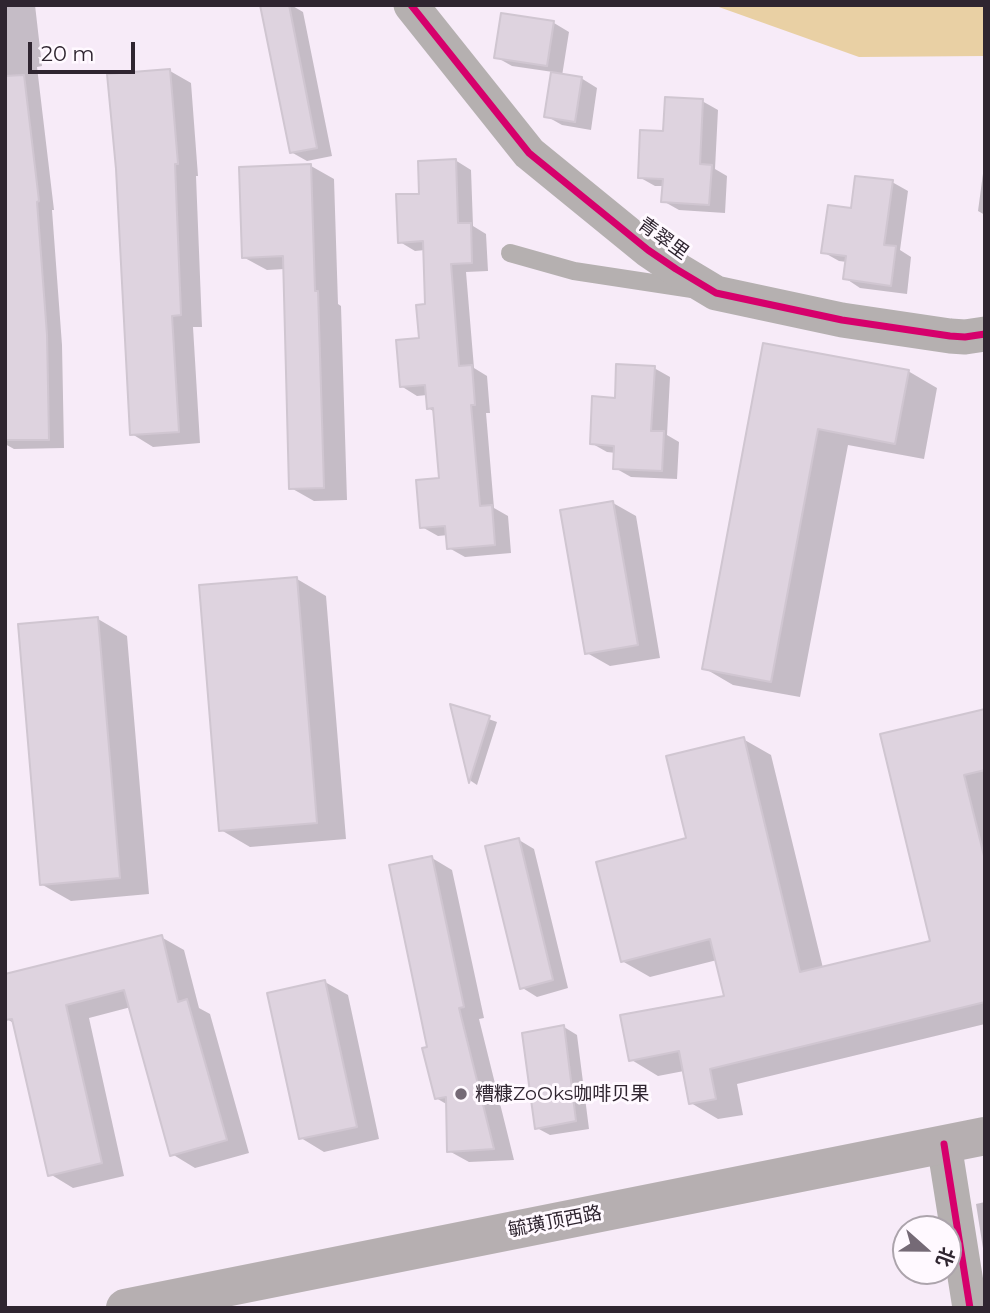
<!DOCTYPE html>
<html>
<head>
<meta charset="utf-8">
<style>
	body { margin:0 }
	#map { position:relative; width:990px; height:1313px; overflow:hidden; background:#f7ebf8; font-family:Montserrat,"Noto Sans SC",sans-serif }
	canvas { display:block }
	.frame { position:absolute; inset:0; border:7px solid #2f2530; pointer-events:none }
	.north { position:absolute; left:892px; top:1215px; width:70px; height:70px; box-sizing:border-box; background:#fff9ff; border:2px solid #aca4ac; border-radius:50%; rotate:111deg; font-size:19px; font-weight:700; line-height:28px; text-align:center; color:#2f2530 }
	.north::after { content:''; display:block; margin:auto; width:24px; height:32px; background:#756a76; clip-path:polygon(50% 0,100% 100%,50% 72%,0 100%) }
	.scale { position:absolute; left:28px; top:42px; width:107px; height:32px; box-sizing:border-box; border:4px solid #2f2530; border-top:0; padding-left:9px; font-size:21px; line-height:24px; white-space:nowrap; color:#2f2530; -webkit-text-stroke:5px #fff9ff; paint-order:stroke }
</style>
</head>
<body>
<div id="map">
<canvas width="990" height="1313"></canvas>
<div class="frame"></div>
<div class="north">北</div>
<div class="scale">20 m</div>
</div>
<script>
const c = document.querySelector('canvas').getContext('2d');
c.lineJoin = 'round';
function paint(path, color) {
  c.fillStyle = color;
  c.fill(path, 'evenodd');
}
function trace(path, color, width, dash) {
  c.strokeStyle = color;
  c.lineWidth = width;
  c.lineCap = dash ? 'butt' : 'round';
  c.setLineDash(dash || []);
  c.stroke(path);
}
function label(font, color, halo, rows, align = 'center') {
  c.font = font + ' Montserrat,"Noto Sans SC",sans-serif';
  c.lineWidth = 6;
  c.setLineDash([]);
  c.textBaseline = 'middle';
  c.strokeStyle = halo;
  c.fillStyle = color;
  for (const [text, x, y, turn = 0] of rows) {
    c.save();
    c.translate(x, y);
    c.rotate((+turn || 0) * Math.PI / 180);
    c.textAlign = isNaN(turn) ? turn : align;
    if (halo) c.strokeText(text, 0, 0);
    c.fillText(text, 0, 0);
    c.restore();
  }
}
const forest = new Path2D(`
	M985 5V56L859 57 716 6Z`);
const shadow = new Path2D(`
	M5 5H35L42 66 37 67 54 210H52L62 345 64 448 14 449 5 444Z
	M278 5H291L303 12 332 156 307 161 291 152Z
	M554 23 569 32 562 76 581 78 597 88 591 130 562 125 546 116 553 72 512 66 496 57Z
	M170 71 191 83 198 176H196L202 327H193L200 443 153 447 132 434Z
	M702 101 718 110 715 169 727 176 725 213 679 210 663 201 664 186H655L639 177 665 133Z
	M455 160 471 170 473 226 486 234 488 271 466 272 474 368 487 376 490 413H486L494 508 508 516 511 553 465 557 449 548 448 535 438 536 422 527 441 480 435 412 428 408 427 395 417 396 401 386 421 340 427 306 425 250 415 251 400 242 421 195Z
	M311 166 334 179 338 304 341 306 347 500 314 501 291 488 285 269 267 270 243 257Z
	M984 166 985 167V215L978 211Z
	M892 182 908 191 900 250 911 257 907 294 860 288 845 278 847 262 839 261 823 252Z
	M764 345 908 371 937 388 924 459 848 445 800 697 733 685 704 668Z
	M654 368 670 377 667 435 679 442 677 479 631 477 615 468 616 453 607 452 591 443 617 399Z
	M613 503 636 516 660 658 610 666 587 653Z
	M297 579 326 596 346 839 250 847 221 830Z
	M98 619 127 636 149 894 71 901 41 884Z
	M452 706 497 722 477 785 471 781Z
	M985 710V1024L737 1084 743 1115 718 1119 691 1103 684 1071 658 1076 630 1059 726 997 717 960 650 977 622 961 743 739 771 755 823 968 932 942 883 735Z
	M519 840 534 849 568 988 537 997 521 987Z
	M432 858 452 870 484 1018 479 1019 514 1160 469 1162 449 1151 448 1105 436 1098Z
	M161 937 184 950 199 1008 210 1014 249 1153 195 1168 172 1154 131 1007 89 1018 124 1176 73 1188 50 1174 15 1024 7 1019Z
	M325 982 348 995 379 1139 324 1152 301 1138Z
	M564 1027 577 1035 589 1129 550 1135 537 1128Z
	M985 1202V1261L976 1204Z`);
const building = new Path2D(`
	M260 5H289L317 148 290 153Z
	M501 13 554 21 547 66 494 58Z
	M170 69 178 164H175L181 315 172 316 179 432 130 435 116 169 107 74Z
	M551 72 582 77 575 122 544 117Z
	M24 75 39 201 37 202 47 335 49 440H5V76Z
	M665 97 703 99 700 164 712 165 709 205 661 202 663 179 638 178 640 130 663 131Z
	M456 159 458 223H471L472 263 451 264 459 366 472 365 475 405H471L480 506 492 505 495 545 447 549 445 526 420 528 416 480 439 478 433 408 427 409 425 385 400 387 396 340 419 338 416 305 425 304 423 241 398 243 396 194H419L418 161Z
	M311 164 315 291H318L324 488 289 489 283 256 242 258 239 167Z
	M855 176 893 180 884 245 896 246 891 286 843 279 846 256 821 253 828 205 851 208Z
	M763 343 909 370 895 444 818 429 771 682 702 669Z
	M616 364 655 366 651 431H664L662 471 613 469 614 446 590 444 592 396 615 398Z
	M613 501 638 645 585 654 560 510Z
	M297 577 317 823 219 831 199 585Z
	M98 617 120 878 40 885 18 624Z
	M450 704 490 716 469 783Z
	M985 709V770L964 775 985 860V1002L710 1069 716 1099 689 1104 679 1051 629 1061 620 1015 724 996 710 939 621 962 596 862 686 838 666 756 744 737 800 972 930 941 880 734Z
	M519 838 553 980 520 989 485 846Z
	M432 856 464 1007 459 1008 494 1149 447 1152 446 1097 435 1099 422 1048 427 1047 389 865Z
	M162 935 178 1002 187 999 227 1140 170 1156 124 990 66 1005 102 1163 48 1176 12 1019 5 1020V974Z
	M325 980 357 1127 299 1139 267 993Z
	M564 1025 576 1121 535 1129 522 1033Z`);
const service = new Path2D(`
	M510 253 574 271 692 289`);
const minor = new Path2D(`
	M411 5 529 153 648 250 676 269 716 293 842 320 950 336 965 337 985 334
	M944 1144 970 1308`);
const secondary = new Path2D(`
	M125 1308 985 1136`);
const cycleway = new Path2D(`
	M411 5 529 153 648 250 676 269 716 293 842 320 950 336 965 337 985 334
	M944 1144 970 1308`);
const markers = [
	[461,1094,7,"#756a76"]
];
const streetNames = [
	["青翠里",663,239,36],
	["毓璜顶西路",555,1222,-11]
];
const poiNames = [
	["糟糠ZoOks咖啡贝果",475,1094]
];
paint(forest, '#e9d0a4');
paint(shadow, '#0003');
paint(building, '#ded3df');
trace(building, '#d0c6d1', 2);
trace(service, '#b5b0b0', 18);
trace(minor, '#b5b0b0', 35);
trace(secondary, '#b6afb1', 38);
trace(cycleway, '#d6006c', 7);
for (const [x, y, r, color] of markers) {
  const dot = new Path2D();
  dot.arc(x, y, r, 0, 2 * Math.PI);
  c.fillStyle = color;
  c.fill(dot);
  trace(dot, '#fff9ff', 2.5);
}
label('19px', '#2f2530', '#fff9ff', streetNames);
label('19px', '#2f2530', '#fff9ff', poiNames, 'left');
</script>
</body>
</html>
